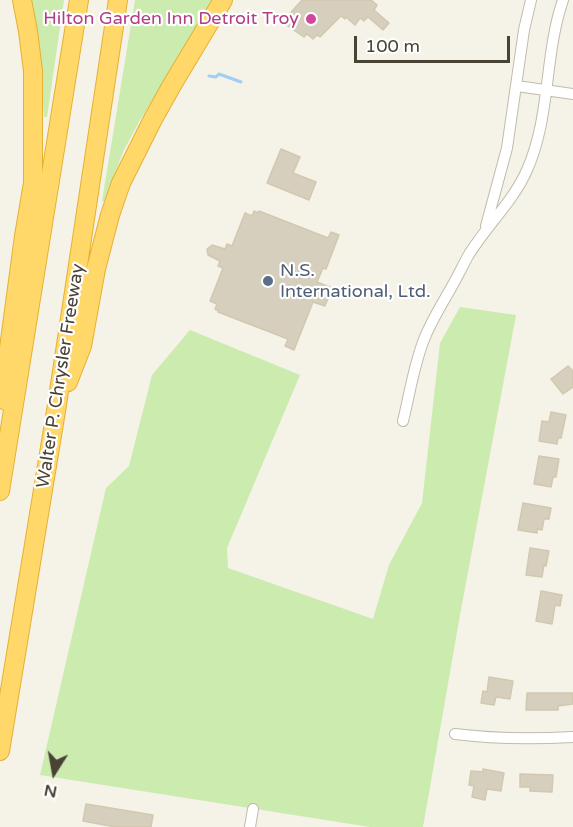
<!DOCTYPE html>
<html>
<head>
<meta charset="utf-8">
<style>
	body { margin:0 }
	#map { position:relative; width:573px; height:827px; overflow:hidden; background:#f5f2e8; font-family:"Varela Round",sans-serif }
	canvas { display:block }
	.north { position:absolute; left:24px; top:743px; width:60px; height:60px; -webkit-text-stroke:4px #fff; paint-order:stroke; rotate:191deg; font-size:16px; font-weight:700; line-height:24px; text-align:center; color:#494336 }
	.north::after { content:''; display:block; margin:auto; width:21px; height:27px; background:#494336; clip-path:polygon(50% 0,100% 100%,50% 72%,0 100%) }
	.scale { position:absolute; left:354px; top:36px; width:156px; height:27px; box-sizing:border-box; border:3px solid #494336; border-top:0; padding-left:8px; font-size:18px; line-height:21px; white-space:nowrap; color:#494336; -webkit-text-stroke:4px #fff; paint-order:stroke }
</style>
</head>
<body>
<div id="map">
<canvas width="573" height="827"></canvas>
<div class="north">N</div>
<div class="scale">100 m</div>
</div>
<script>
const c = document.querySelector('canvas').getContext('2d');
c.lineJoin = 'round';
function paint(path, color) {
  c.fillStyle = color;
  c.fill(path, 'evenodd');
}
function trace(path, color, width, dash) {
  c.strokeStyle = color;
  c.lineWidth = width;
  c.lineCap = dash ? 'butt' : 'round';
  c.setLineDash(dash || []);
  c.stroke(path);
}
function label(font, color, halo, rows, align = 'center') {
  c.font = font + ' "Varela Round",sans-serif';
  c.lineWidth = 4.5;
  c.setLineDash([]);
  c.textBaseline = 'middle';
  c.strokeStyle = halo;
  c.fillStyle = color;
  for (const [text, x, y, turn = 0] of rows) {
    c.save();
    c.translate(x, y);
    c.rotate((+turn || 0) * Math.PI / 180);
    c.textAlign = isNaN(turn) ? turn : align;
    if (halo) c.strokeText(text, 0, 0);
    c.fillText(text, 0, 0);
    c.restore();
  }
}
const green = new Path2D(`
	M31 0H64L47 117H44L39 42Z
	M135 0H215L140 120 123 152 104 202 102 201Z
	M460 307 516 315 460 615 423 827H370L40 775 106 488 129 466 152 375 190 330 300 375 227 548 228 568 373 619 389 565 422 503 440 343Z`);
const stream = new Path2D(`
	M209 76 216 77 219 74 241 82`);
const building = new Path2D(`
	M302 0H371L377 5 374 10 389 23 383 30 368 17 364 21 360 18 355 25 346 17 345 19 341 16 320 37 317 35 313 39 307 34 304 37 285 24 289 20 286 18Z
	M281 149 300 157 293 173 316 182 309 200 267 183Z
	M254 211 258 213 259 211 328 238 331 232 339 235 326 269 323 268 317 282 332 288 325 306 313 302 294 350 285 346 288 339 218 312 219 311 215 309 217 304 210 301 223 268 218 266 220 261 208 255 207 249 212 245 225 249 227 244 232 246 245 213 252 216Z
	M568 366 573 371V387L563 394 551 379Z
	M551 412 566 415 561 438H558L557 444 539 441 542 421 549 422Z
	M539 456 559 459 556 477H553L551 487 534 484Z
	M523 503 551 508 549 519H544L542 530 537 529V533L518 530Z
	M530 548 549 551 546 566 544 565 542 577 526 575Z
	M541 591 562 595 560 606 555 605 552 624 536 621Z
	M489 677 513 681 510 699 496 697 494 705 481 703 483 691 487 692Z
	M527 693H573V704L558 706V710H526Z
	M483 769 504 773 501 791 487 789 485 800 472 797 474 786 469 785 471 771 483 772Z
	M520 774 553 775 552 792 530 791V787H520Z
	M86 804 153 815 151 827H115L83 821Z`);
const minor = new Path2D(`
	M517 86 573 94
	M486 226 507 148 524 30 531 0
	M403 421C410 393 414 363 425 337 432 320 442 304 451 288 457 278 462 267 468 256 486 226 513 202 527 170 551 116 544 55 563 0
	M455 734C494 739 534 739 573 737
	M250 827 253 809`);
const motorway = new Path2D(`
	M68 382 82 346 96 269 110 215 121 183 153 119 172 85 223 0
	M6 401 5 378 24 236 33 183V71L28 31 22 0
	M0 491 79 0
	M0 751 56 411 118 0`);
const markers = [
	[311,19,6,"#d1479c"],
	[268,281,6,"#5c6f8a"]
];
const hotelNames = [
	["Hilton Garden Inn Detroit Troy",299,19]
];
const serviceNames = [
	["N.S.",280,271],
	["International, Ltd.",280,292]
];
const streetNames = [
	["Walter P. Chrysler Freeway",61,376,-81]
];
paint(green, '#ccebaf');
trace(stream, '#a2cdf4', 3);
paint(building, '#d7cfbd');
trace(building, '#d2c8b0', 1.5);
trace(minor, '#c1bbaa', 12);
trace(motorway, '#e5b132', 20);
trace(minor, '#fff', 10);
trace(motorway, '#ffd869', 18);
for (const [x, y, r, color] of markers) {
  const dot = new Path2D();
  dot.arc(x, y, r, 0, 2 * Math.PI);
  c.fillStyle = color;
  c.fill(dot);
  trace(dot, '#fff', 2);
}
label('18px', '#b23c85', '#fff', hotelNames, 'right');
label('18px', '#4e5e75', '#fff', serviceNames, 'left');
label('18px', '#494336', '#fff', streetNames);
</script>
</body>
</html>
